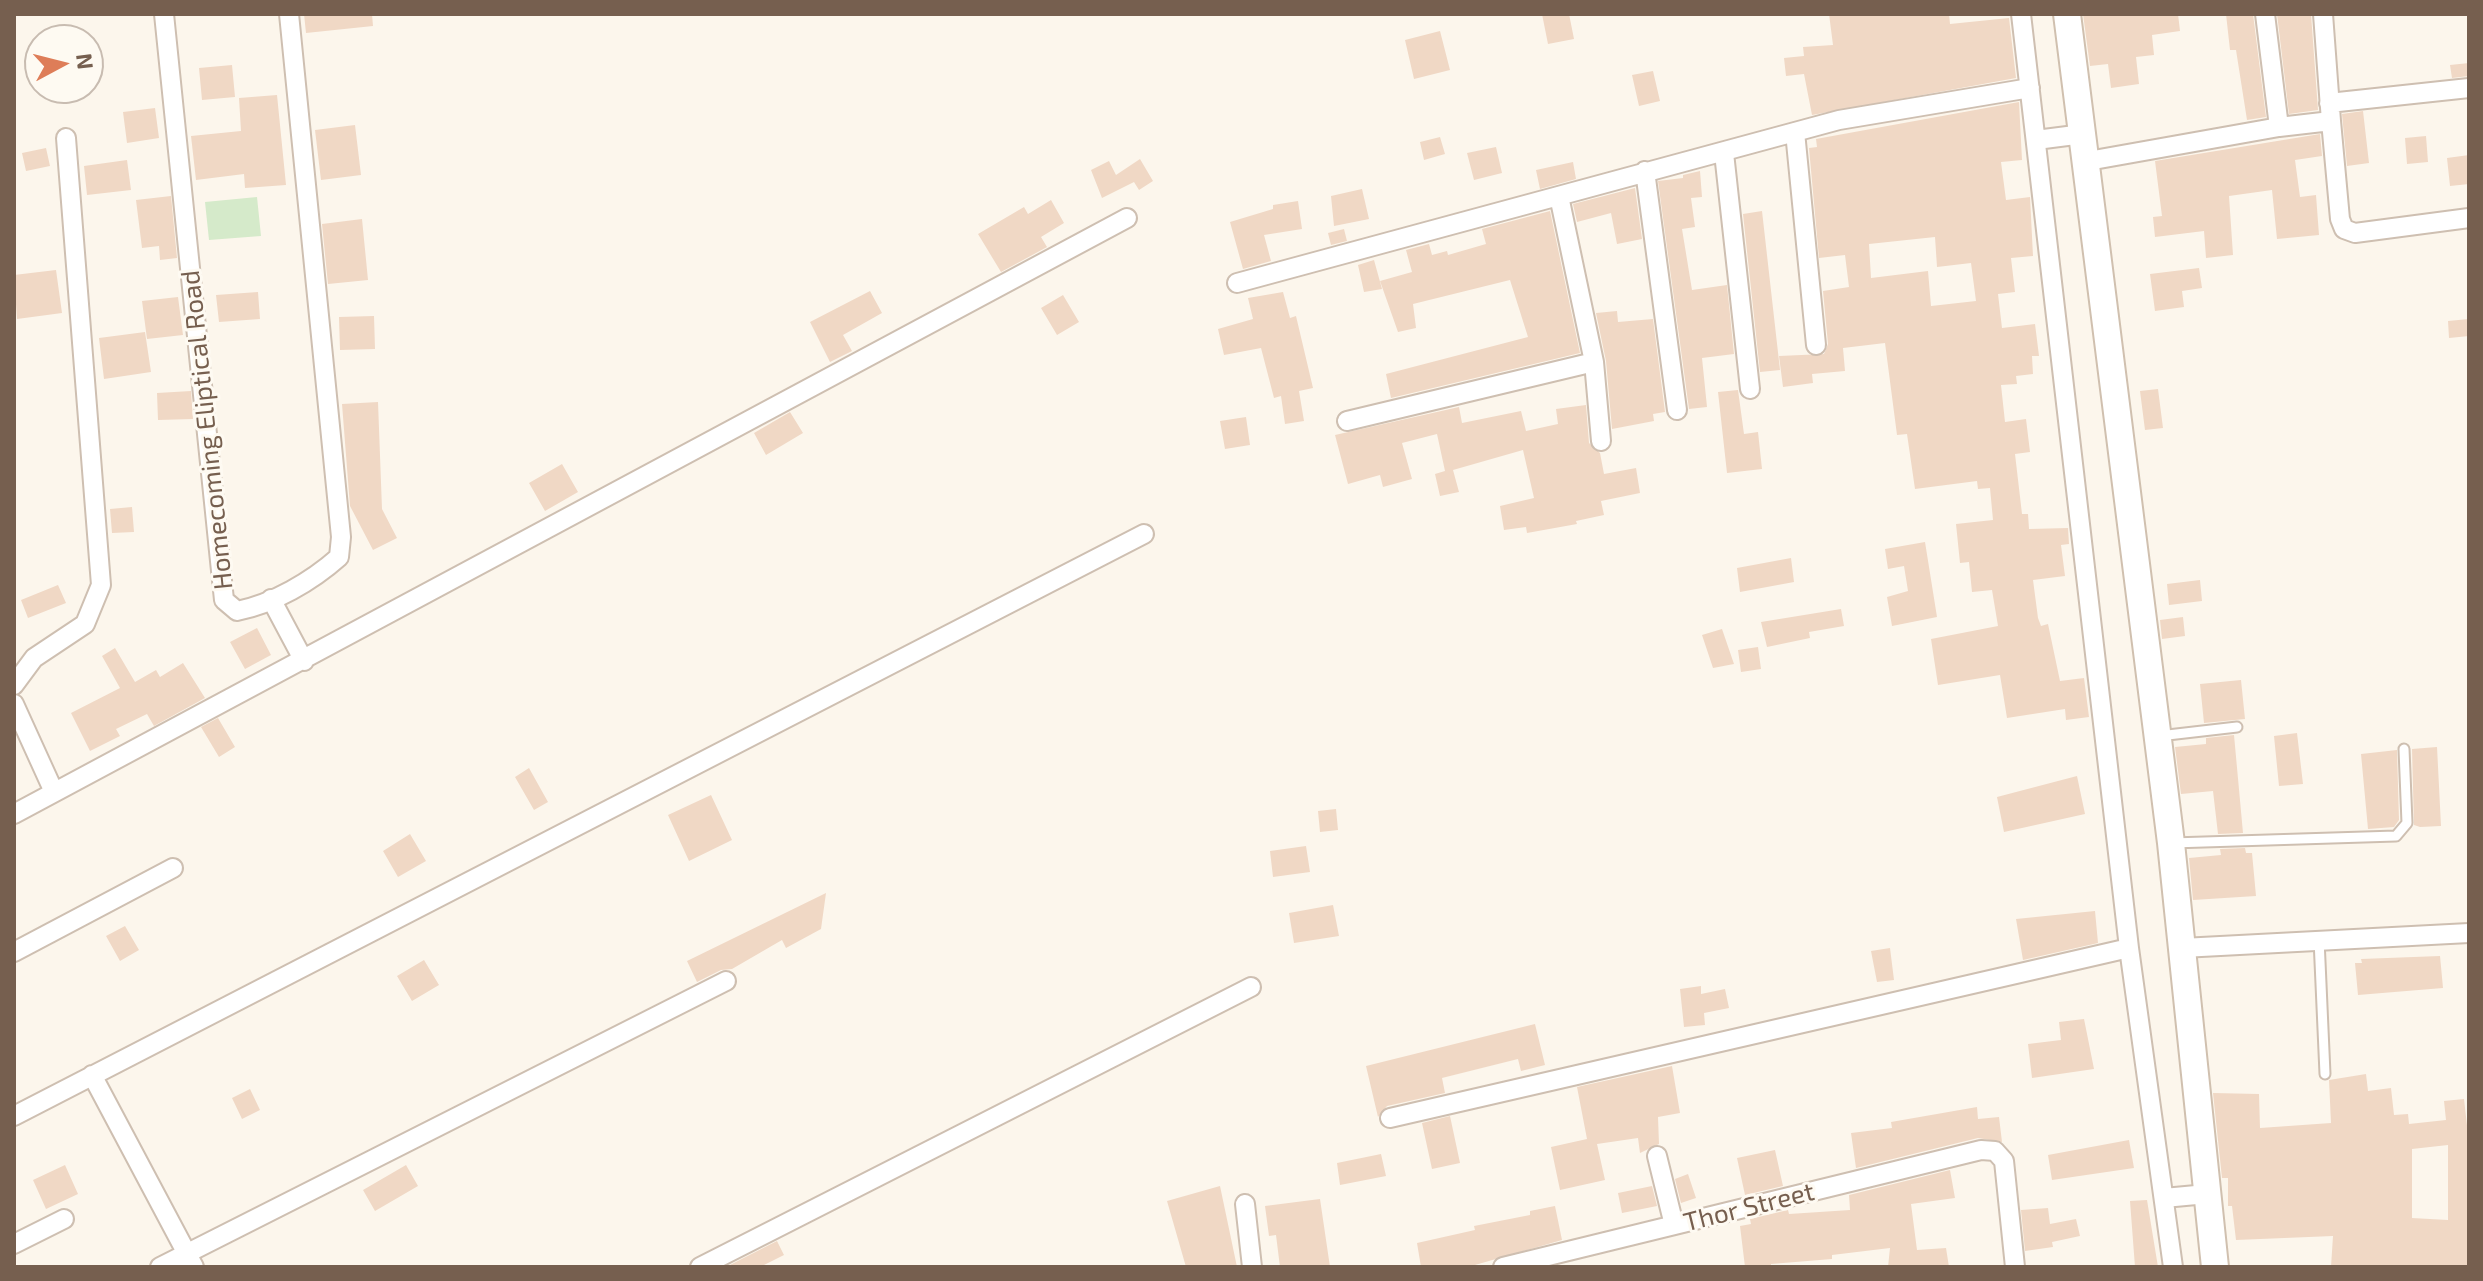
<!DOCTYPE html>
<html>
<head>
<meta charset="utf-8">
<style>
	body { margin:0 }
	#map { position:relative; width:2483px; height:1281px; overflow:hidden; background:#fcf6ec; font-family:"Exo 2",sans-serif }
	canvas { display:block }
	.frame { position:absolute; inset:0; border:16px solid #765f4f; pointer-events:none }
	.north { position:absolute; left:24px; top:24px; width:80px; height:80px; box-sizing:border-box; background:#fefaf2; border:2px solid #c8bcb1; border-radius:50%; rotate:83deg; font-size:22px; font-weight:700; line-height:32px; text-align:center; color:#765f4f }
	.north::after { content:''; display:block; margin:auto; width:28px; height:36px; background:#de7d58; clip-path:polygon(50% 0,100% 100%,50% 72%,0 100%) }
</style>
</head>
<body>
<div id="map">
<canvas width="2483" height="1281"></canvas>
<div class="frame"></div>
<div class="north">N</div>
</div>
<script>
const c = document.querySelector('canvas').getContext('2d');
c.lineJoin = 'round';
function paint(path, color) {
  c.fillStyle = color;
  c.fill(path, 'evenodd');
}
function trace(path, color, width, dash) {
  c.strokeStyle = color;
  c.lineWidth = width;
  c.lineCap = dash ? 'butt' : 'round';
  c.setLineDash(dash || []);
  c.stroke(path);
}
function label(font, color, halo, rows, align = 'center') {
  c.font = font + ' "Exo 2",sans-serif';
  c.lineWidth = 6;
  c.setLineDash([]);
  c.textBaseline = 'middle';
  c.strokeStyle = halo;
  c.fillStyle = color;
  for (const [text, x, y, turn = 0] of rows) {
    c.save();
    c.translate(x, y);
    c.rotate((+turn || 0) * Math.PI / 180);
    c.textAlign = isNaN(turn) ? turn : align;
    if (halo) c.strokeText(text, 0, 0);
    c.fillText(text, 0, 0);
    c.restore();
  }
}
const green = new Path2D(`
	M257 197 261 236 209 240 205 202Z`);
const building = new Path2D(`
	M304 14H372L373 26 306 33Z
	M1542 14H1569L1574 39 1548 44Z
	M1829 14H1949L1950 24 2009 18 2016 78 1812 115 1804 74 1786 76 1784 58 1804 56 1803 47 1833 45Z
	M2083 14H2178L2180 31 2152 35 2154 55 2136 57 2139 84 2111 88 2108 64 2090 66Z
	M2226 14H2253L2266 117 2247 120 2236 50H2230Z
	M2277 14H2311L2318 110 2289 114Z
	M1440 31 1450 70 1414 79 1405 40Z
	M2469 63V76L2452 78 2450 65Z
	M232 65 235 97 202 100 199 68Z
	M1653 71 1660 101 1639 106 1632 75Z
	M277 95 286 185 245 188 244 174 196 180 191 136 241 131 239 98Z
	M2019 102 2022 160 2001 162 2006 200 2030 197 2033 256 2011 258 2015 292 1998 294 2002 328 2035 324 2039 356H2032L2033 374 2016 376 2017 384 2001 385 2005 422 2026 419 2030 452 2015 454 2022 514H2028L2029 529 2068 528 2069 544 2061 545 2065 576 2033 580 2038 618 2041 626 2048 624 2060 681 2084 678 2089 717 2066 720 2065 709 2007 718 2000 675 1938 685 1931 639 1998 626 1992 590 1972 592 1969 562 1960 563 1956 524 1993 520 1990 488 1978 489 1977 481 1915 489 1907 434 1897 435 1885 343 1843 348 1845 371 1812 374 1813 383 1783 387 1779 356 1824 354 1828 344 1823 291 1849 287 1845 255 1819 258 1809 148 1817 147 1816 139ZM1935 237 1937 267 1971 263 1976 301 1931 306 1928 271 1871 278 1869 244Z
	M155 108 159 138 127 143 123 112Z
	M2363 111 2369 163 2347 166 2342 114Z
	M355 125 361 175 321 180 315 130Z
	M2320 134 2322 156 2295 160 2300 197 2316 195 2319 235 2277 239 2272 190 2229 196 2233 255 2206 258 2204 231 2155 237 2153 217 2162 216 2155 161Z
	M2426 136 2428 162 2407 164 2405 138Z
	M1440 137 1445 154 1424 160 1420 142Z
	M1496 147 1502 173 1474 180 1467 153Z
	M46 148 50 166 26 171 22 153Z
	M2469 155V184L2450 186 2447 158Z
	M1140 159 1153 181 1139 190 1134 182 1102 198 1091 170 1109 161 1116 175Z
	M127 160 131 190 87 195 84 166Z
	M1573 162 1576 179 1540 189 1536 170Z
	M1700 171 1702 197 1691 198 1695 227 1682 229 1692 290 1727 285 1734 354 1702 358 1707 407 1689 409 1658 181 1683 178V175Z
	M1635 188 1642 239 1617 244 1611 213 1577 222 1573 204Z
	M1362 189 1369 219 1334 226 1331 196Z
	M171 196 177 258 160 260 159 246 142 248 136 200Z
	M1051 200 1064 223 1041 237 1047 247 1001 272 978 234 1024 207 1028 214Z
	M1298 201 1302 229 1264 235 1271 261 1243 269 1230 222 1273 209V205Z
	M1550 211 1580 353 1391 398 1386 374 1528 337 1510 280 1413 304 1416 328 1398 332 1380 281 1412 272 1406 250 1429 244 1432 255 1447 251 1448 255 1486 244 1482 229Z
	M1762 211 1780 370 1760 372 1743 214Z
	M362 219 368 280 328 284 322 224Z
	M1344 229 1347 241 1331 245 1328 233Z
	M1374 260 1382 289 1364 292 1358 265Z
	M2199 268 2202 288 2182 291 2184 307 2155 311 2150 274Z
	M56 270 62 313 17 319 14 275Z
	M870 291 882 313 843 335 852 351 830 362 810 322Z
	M258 292 260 319 219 322 216 295Z
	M1283 292 1290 318 1296 316 1313 388 1299 391 1304 421 1285 424 1281 396 1274 398 1261 348 1224 355 1218 329 1253 319 1248 298Z
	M1063 295 1079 322 1057 335 1041 308Z
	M178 297 183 335 147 339 142 301Z
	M1617 311 1618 322 1653 319 1665 412 1653 414 1654 421 1612 429 1606 361 1596 313Z
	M374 316 375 349 340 350 339 317Z
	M2469 319V336L2449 338 2448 321Z
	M145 332 151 372 104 379 99 338Z
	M2158 389 2163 428 2145 430 2140 391Z
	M1738 390 1744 434 1758 432 1762 469 1727 473 1718 392Z
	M191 391 193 419 158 420 157 393Z
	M378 402 382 509 397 538 373 550 350 506 342 404Z
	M1586 405 1589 443 1600 453 1604 474 1636 468 1640 493 1601 501 1604 515 1576 521 1577 524 1527 533 1526 527 1504 530 1500 506 1534 498 1523 450 1453 470 1459 492 1440 496 1435 474 1445 471 1437 434 1402 443 1412 479 1383 487 1380 475 1348 484 1335 435 1459 407 1462 423 1521 411 1526 431 1558 424 1556 409Z
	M790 412 803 433 766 455 754 433Z
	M1246 417 1250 445 1225 449 1220 421Z
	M562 464 578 492 545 511 529 483Z
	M132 507 134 532 112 533 110 509Z
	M1925 542 1937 617 1892 626 1887 597 1908 591 1904 566 1888 569 1885 549Z
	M1791 558 1794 582 1740 592 1737 568Z
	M2200 580 2202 601 2169 605 2167 584Z
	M58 585 66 603 28 618 21 600Z
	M1841 609 1844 626 1809 632 1810 638 1767 647 1761 622Z
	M2183 617 2185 636 2162 639 2160 620Z
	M257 628 271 655 245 669 230 642Z
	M1722 629 1734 664 1713 668 1702 635Z
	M1758 647 1761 669 1741 672 1738 650Z
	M115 648 135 682 156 670 160 677 183 663 205 698 154 726 147 714 116 729 120 736 90 751 71 713 120 688 102 656Z
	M2241 680 2245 719 2204 723 2200 684Z
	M218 718 235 747 219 757 201 727Z
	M2297 733 2303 784 2279 786 2274 736Z
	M2234 735 2243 833 2218 834 2213 791 2181 794 2175 747 2206 744V738Z
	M2437 747 2441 826 2420 827 2414 825 2412 749Z
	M2397 750 2399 820 2394 827 2368 829 2361 754Z
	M529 768 548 802 534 810 515 777Z
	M2077 776 2085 814 2004 832 1997 797Z
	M711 795 732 840 689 861 668 815Z
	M1336 809 1338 830 1320 832 1318 811Z
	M410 834 426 861 398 877 383 851Z
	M1306 846 1310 872 1273 877 1270 851Z
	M2245 848 2246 853H2252L2256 896 2193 900 2189 858 2221 855 2220 849Z
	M826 893 821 929 786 948 782 940 732 969 721 970 697 982 687 961Z
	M1333 905 1339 936 1294 943 1289 913Z
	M2095 911 2098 943 2023 960 2016 919Z
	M125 926 139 950 120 961 106 936Z
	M1890 948 1894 980 1877 982 1871 951Z
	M2440 956 2443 988 2358 995 2355 963H2362L2361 959Z
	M424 960 439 985 412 1001 397 976Z
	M1701 986V994L1725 989 1729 1008 1704 1013 1705 1025 1684 1027 1680 989Z
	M2084 1019 2094 1069 2032 1078 2028 1044 2061 1040 2059 1022Z
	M1535 1024 1545 1065 1521 1071 1518 1059 1442 1078 1445 1093 1387 1106 1378 1117 1366 1066Z
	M1672 1066 1680 1113 1658 1117 1659 1144 1640 1153 1638 1138 1597 1144 1605 1180 1560 1190 1551 1147 1587 1139 1577 1087Z
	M2366 1074 2368 1091 2391 1088 2394 1115 2408 1114 2409 1124 2446 1120 2444 1101 2464 1099 2469 1143V1267H2331L2333 1236 2236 1240 2232 1206H2228V1178H2222L2213 1093 2259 1094 2260 1128 2331 1123 2329 1080ZM2448 1145V1220L2412 1218V1149Z
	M250 1089 260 1110 242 1119 232 1098Z
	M1977 1107 1978 1119 1999 1117 2002 1142 1978 1138 1856 1168 1851 1133 1892 1128 1891 1122Z
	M1450 1116 1460 1163 1432 1169 1422 1123Z
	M2129 1140 2134 1168 2052 1180 2048 1155Z
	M1775 1150 1783 1186 1745 1195 1737 1158Z
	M1381 1154 1386 1176 1340 1185 1337 1163Z
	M65 1165 78 1194 46 1209 33 1180Z
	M406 1165 418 1186 375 1211 363 1190Z
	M1950 1170 1955 1198 1911 1204 1917 1250 1946 1248 1949 1267H1888L1890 1248 1832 1255V1259L1771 1264V1267H1745L1740 1226 1751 1224 1750 1219 1788 1210 1789 1214 1850 1210 1849 1195Z
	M1688 1174 1696 1198 1681 1203 1675 1179Z
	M1220 1186 1237 1267H1186L1167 1201Z
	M1652 1186 1657 1206 1622 1213 1618 1193Z
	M1320 1199 1330 1267H1280L1276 1235 1269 1236 1265 1206Z
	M2147 1200 2158 1267H2135L2130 1201Z
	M1555 1206 1562 1240 1468 1267H1421L1417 1243 1475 1230 1474 1226 1530 1215V1211Z
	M2048 1208 2050 1224 2076 1219 2080 1236 2052 1242 2053 1247 2025 1251 2021 1210Z
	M777 1241 784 1255 760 1267H726Z`);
const lane = new Path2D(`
	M2159 736 2237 727
	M2172 843 2396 836 2407 823 2404 749
	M2319 939 2325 1074`);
const street = new Path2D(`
	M164 14 224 600 237 611C273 604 312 581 339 557L341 537 289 14
	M2021 14 2129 948 2173 1267
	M2265 14 2279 127
	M2329 103 2469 88
	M2331 121 2340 219 2344 229 2355 233 2469 218
	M1795 132 1816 345
	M2036 140 2083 134
	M1724 153 1750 389
	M2088 161 2279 127 2331 121 2323 14
	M1645 171 1677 410
	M1559 196 1594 362 1601 441
	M1237 283 1839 120 2030 88
	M1347 421 1594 362
	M271 599 304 661
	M14 685 34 658 85 624 101 585 66 138
	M14 704 54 792
	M14 814 1127 218
	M2182 948 2469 933
	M14 952 173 868
	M92 1075 194 1267
	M14 1116 1144 534
	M1390 1118 2129 948
	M1657 1156 1674 1225
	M2164 1198 2207 1194
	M1245 1204 1252 1267
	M14 1244 64 1219
	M160 1267 726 981
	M700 1267 1251 987
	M1503 1267 1981 1150 1995 1151 2004 1161 2015 1267`);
const secondary = new Path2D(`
	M2067 14 2171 843 2215 1267`);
const streetNames = [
	["Homecoming Eliptical Road",207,430,-96],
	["Thor Street",1749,1207,-14]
];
paint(green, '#d5eaca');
paint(building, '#f0d8c5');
trace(lane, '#cebfb1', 13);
trace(street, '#cebfb1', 22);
trace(secondary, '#d0c0af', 30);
trace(lane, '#fff', 9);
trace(street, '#fff', 18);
trace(secondary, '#fff', 26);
label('26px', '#765f4f', '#fefaf2', streetNames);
</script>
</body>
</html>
